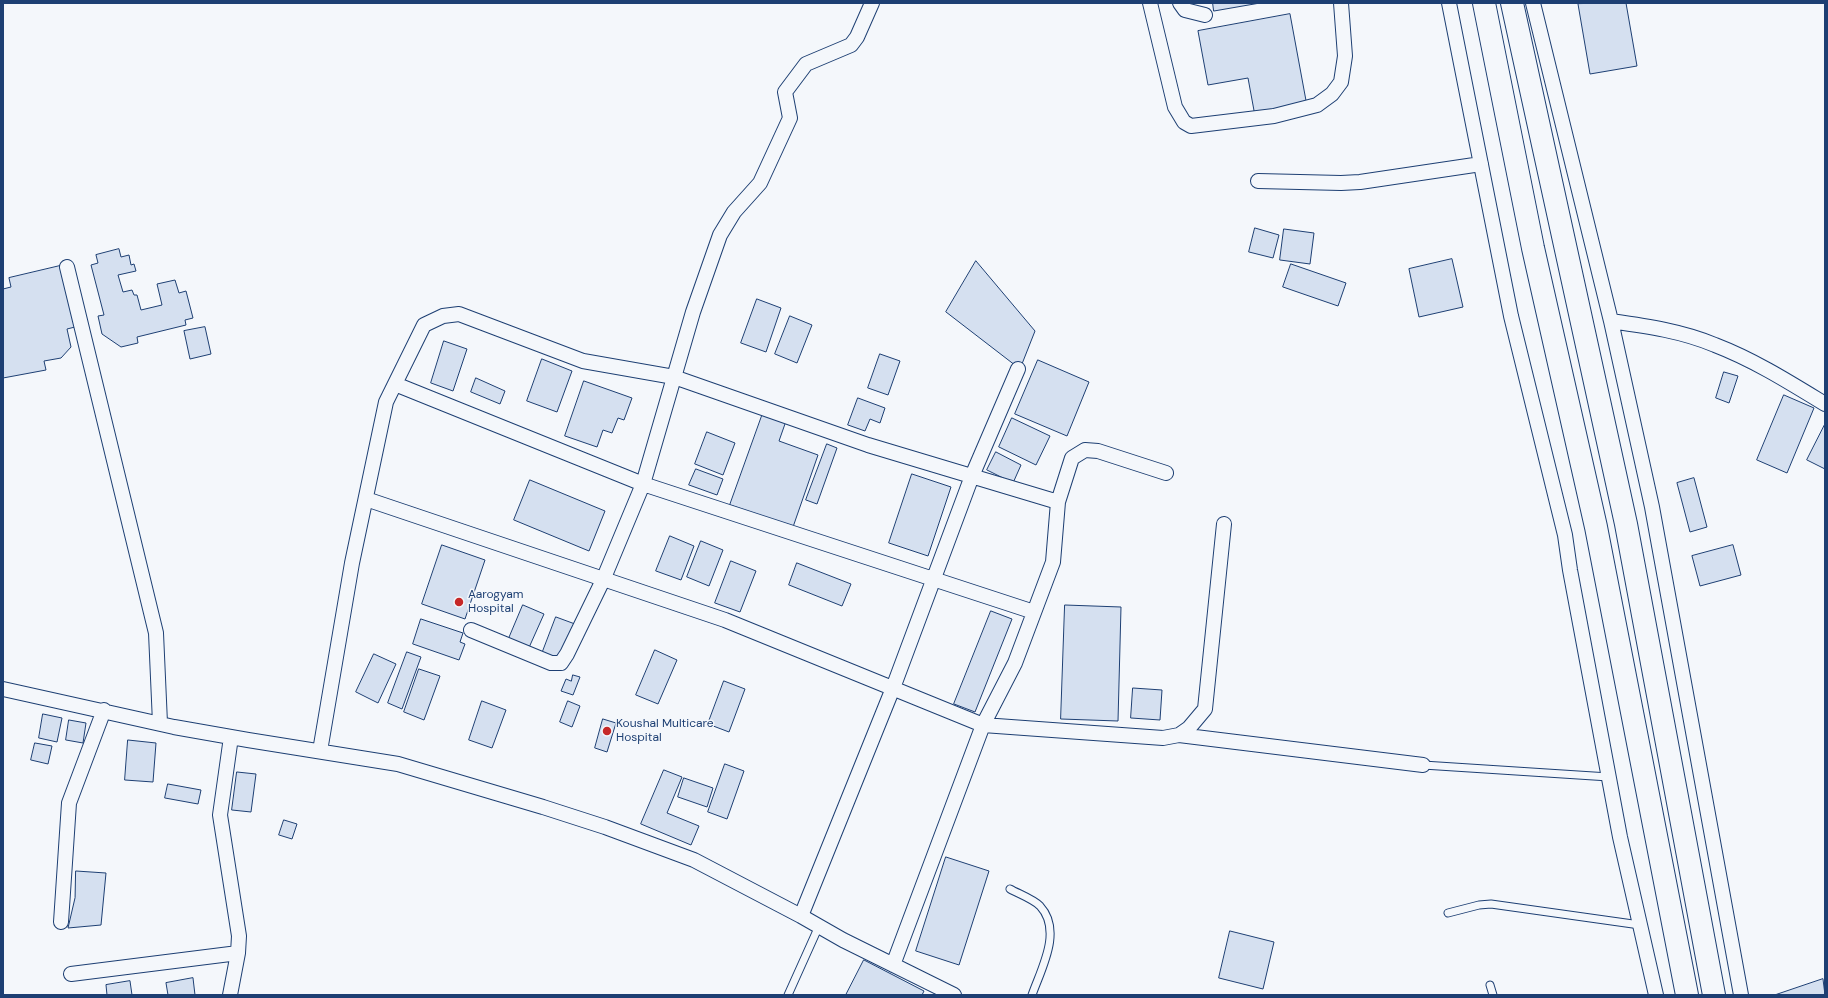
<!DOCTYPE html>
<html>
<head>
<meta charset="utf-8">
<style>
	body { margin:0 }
	#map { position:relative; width:1828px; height:998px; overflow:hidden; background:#f4f7fb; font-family:"DM Sans",sans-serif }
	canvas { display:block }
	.frame { position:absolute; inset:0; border:4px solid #1d3f73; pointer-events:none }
</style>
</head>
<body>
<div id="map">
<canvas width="1828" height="998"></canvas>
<div class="frame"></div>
</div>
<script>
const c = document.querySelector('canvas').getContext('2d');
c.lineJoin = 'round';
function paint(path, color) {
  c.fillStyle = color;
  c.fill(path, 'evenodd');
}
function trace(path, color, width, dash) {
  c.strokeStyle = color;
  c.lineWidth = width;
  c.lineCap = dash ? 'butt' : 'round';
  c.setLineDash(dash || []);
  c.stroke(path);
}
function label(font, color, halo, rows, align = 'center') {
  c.font = font + ' "DM Sans",sans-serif';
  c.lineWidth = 3;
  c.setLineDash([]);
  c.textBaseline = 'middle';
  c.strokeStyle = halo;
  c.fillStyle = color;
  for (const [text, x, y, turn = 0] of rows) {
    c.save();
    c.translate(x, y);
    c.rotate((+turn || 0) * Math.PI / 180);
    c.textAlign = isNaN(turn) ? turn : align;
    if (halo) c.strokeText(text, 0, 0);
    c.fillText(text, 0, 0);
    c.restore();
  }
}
const building = new Path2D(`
	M1213 3H1260L1214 11Z
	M1626 3 1637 66 1590 74 1578 4Z
	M1290 14 1307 106 1255 116 1248 78 1208 85 1198 31Z
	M1255 228 1279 235 1273 258 1249 252Z
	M1284 229 1314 233 1310 264 1280 260Z
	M119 249 121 257 129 255 131 265 134 264 136 271 118 275 123 292 132 290 134 295H137L141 310 162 305 157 284 175 280 179 293 186 291 193 318 185 320 186 325 137 337 138 343 121 347 102 334 98 316 104 315 91 265 98 263 96 255Z
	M1452 259 1463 307 1419 317 1409 269Z
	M976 261 1035 331 1020 369 946 312Z
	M1291 264 1346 283 1338 306 1283 287Z
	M64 265 79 326 67 329 71 347 61 358 44 361 46 370 3 378V289L11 287 9 278Z
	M757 299 781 308 766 352 741 343Z
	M790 316 812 325 797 363 775 354Z
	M205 327 211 354 190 359 184 331Z
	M444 341 467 349 453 391 431 383Z
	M880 354 900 361 888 395 868 388Z
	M542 359 572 371 557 412 527 401Z
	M1038 360 1089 382 1067 436 1015 414Z
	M1724 372 1738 376 1729 403 1716 398Z
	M476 378 505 391 500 404 471 392Z
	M584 381 632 398 624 420 618 418 612 433 603 430 597 447 565 436Z
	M1784 395 1814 408 1787 473 1757 460Z
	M858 398 885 408 880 423 870 419 865 431 848 425Z
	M763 413 786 421 779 441 818 455 793 527 730 505Z
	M1012 418 1050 436 1036 465 999 447Z
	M1825 424V469L1807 460Z
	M707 432 735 443 723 475 695 464Z
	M827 444 837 448 817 504 806 500Z
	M996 452 1021 465 1013 483 987 470Z
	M696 469 723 479 717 495 689 485Z
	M912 474 951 487 928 556 889 543Z
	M1694 478 1707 527 1690 532 1677 483Z
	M530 480 605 511 589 551 514 520Z
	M670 536 694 546 681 580 656 571Z
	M701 541 723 550 709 586 687 577Z
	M442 545 485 560 465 619 422 604Z
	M1733 545 1741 575 1700 586 1692 556Z
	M731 561 756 571 740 612 715 603Z
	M797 563 851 584 842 606 789 585Z
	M523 605 544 614 527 652 507 643Z
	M1065 605 1121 607 1118 721 1061 719Z
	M991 611 1012 619 975 712 954 704Z
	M556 617 575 624 559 666 540 659Z
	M421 619 463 633 460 642 465 644 459 660 413 644Z
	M655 650 677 660 658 704 636 695Z
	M407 652 421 657 402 709 388 703Z
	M374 654 396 664 378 703 356 692Z
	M419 669 440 676 424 720 404 712Z
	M573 675 580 677 573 695 561 691 566 679 571 681Z
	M724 681 745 689 729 732 708 724Z
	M1133 688 1162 690 1160 720 1131 718Z
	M482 701 506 710 492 748 469 740Z
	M568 701 580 706 572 727 560 722Z
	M43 714 62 718 57 742 39 738Z
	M603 719 616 723 607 752 595 748Z
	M69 720 86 723 83 743 66 740Z
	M128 740 156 743 153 782 125 780Z
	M35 743 52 746 48 764 31 760Z
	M725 764 744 771 727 819 708 812Z
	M664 770 682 777 667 813 699 826 691 845 641 824Z
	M237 772 256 774 251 812 232 810Z
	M684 778 713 788 707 807 678 797Z
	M168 784 201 790 198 804 165 798Z
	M284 820 297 824 292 839 279 835Z
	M946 857 989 871 959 965 916 951Z
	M76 871 106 873 101 925 68 928 75 898Z
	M1230 931 1274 942 1263 989 1219 978Z
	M864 960 924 991 922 995H846Z
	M193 978 195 995H168L166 983Z
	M1823 979 1825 995H1775Z
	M130 981 132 995H107L106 985Z`);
const service = new Path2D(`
	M1423 765 1609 777
	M1010 889C1019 894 1033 899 1040 906 1063 931 1041 969 1032 995
	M1448 913 1479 905 1491 904 1640 925
	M1490 985 1493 995
	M788 995 819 926`);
const minor = new Path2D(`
	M1150 3 1175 107 1184 122 1191 126 1274 116 1317 105 1332 94 1341 82 1345 56 1341 3
	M1180 3 1185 10 1205 15
	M1449 3 1511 316 1565 535 1570 570 1620 837 1656 995
	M1533 3 1611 321 1652 507 1741 995
	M1258 181 1341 183 1360 182 1481 164
	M67 267 156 633 160 723
	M1611 321C1646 326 1682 331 1715 345 1754 360 1789 382 1825 404
	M395 384 643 484 1034 612
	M366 499 725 620 983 725 1163 738 1179 735 1189 728 1205 709 1224 524
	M471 630 551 663H561L567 654 603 580 643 484 693 312 720 235 734 212 760 183 790 118 785 92 806 64 851 45 857 37 872 3
	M3 689 174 727 248 740 398 764 543 807 605 827 694 860 801 916 843 940 954 995
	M1179 735 1423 765
	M320 751 352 563 386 402 424 325 443 316 459 314 583 361 674 377 868 445 1058 502
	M801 916 893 688 972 476 1018 369
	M61 922 69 803 104 710
	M893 965 983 725 1015 663 1053 562 1058 502 1072 458 1085 450 1098 451 1166 473
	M71 974 238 953
	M230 995 238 953 239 936 220 815 231 737`);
const trunk = new Path2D(`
	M1484 3 1533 248 1596 527 1687 995
	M1512 3 1626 524 1714 995`);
const markers = [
	[459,602,5,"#c62828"],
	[607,731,5,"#c62828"]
];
const poiNames = [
	["Aarogyam",468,595],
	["Hospital",468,609],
	["Koushal Multicare",616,724],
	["Hospital",616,738]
];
paint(building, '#d5e0f0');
trace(building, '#1d3f73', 1);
trace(service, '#1d3f73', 9);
trace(minor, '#1d3f73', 16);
trace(trunk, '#1d3f73', 24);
trace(service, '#f4f7fb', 7);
trace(minor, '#f4f7fb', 14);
trace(trunk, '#f4f7fb', 22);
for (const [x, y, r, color] of markers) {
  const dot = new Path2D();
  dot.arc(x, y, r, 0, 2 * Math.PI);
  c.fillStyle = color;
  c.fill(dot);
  trace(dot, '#f4f7fb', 1.5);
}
label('12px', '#1d3f73', '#f4f7fb', poiNames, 'left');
</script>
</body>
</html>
